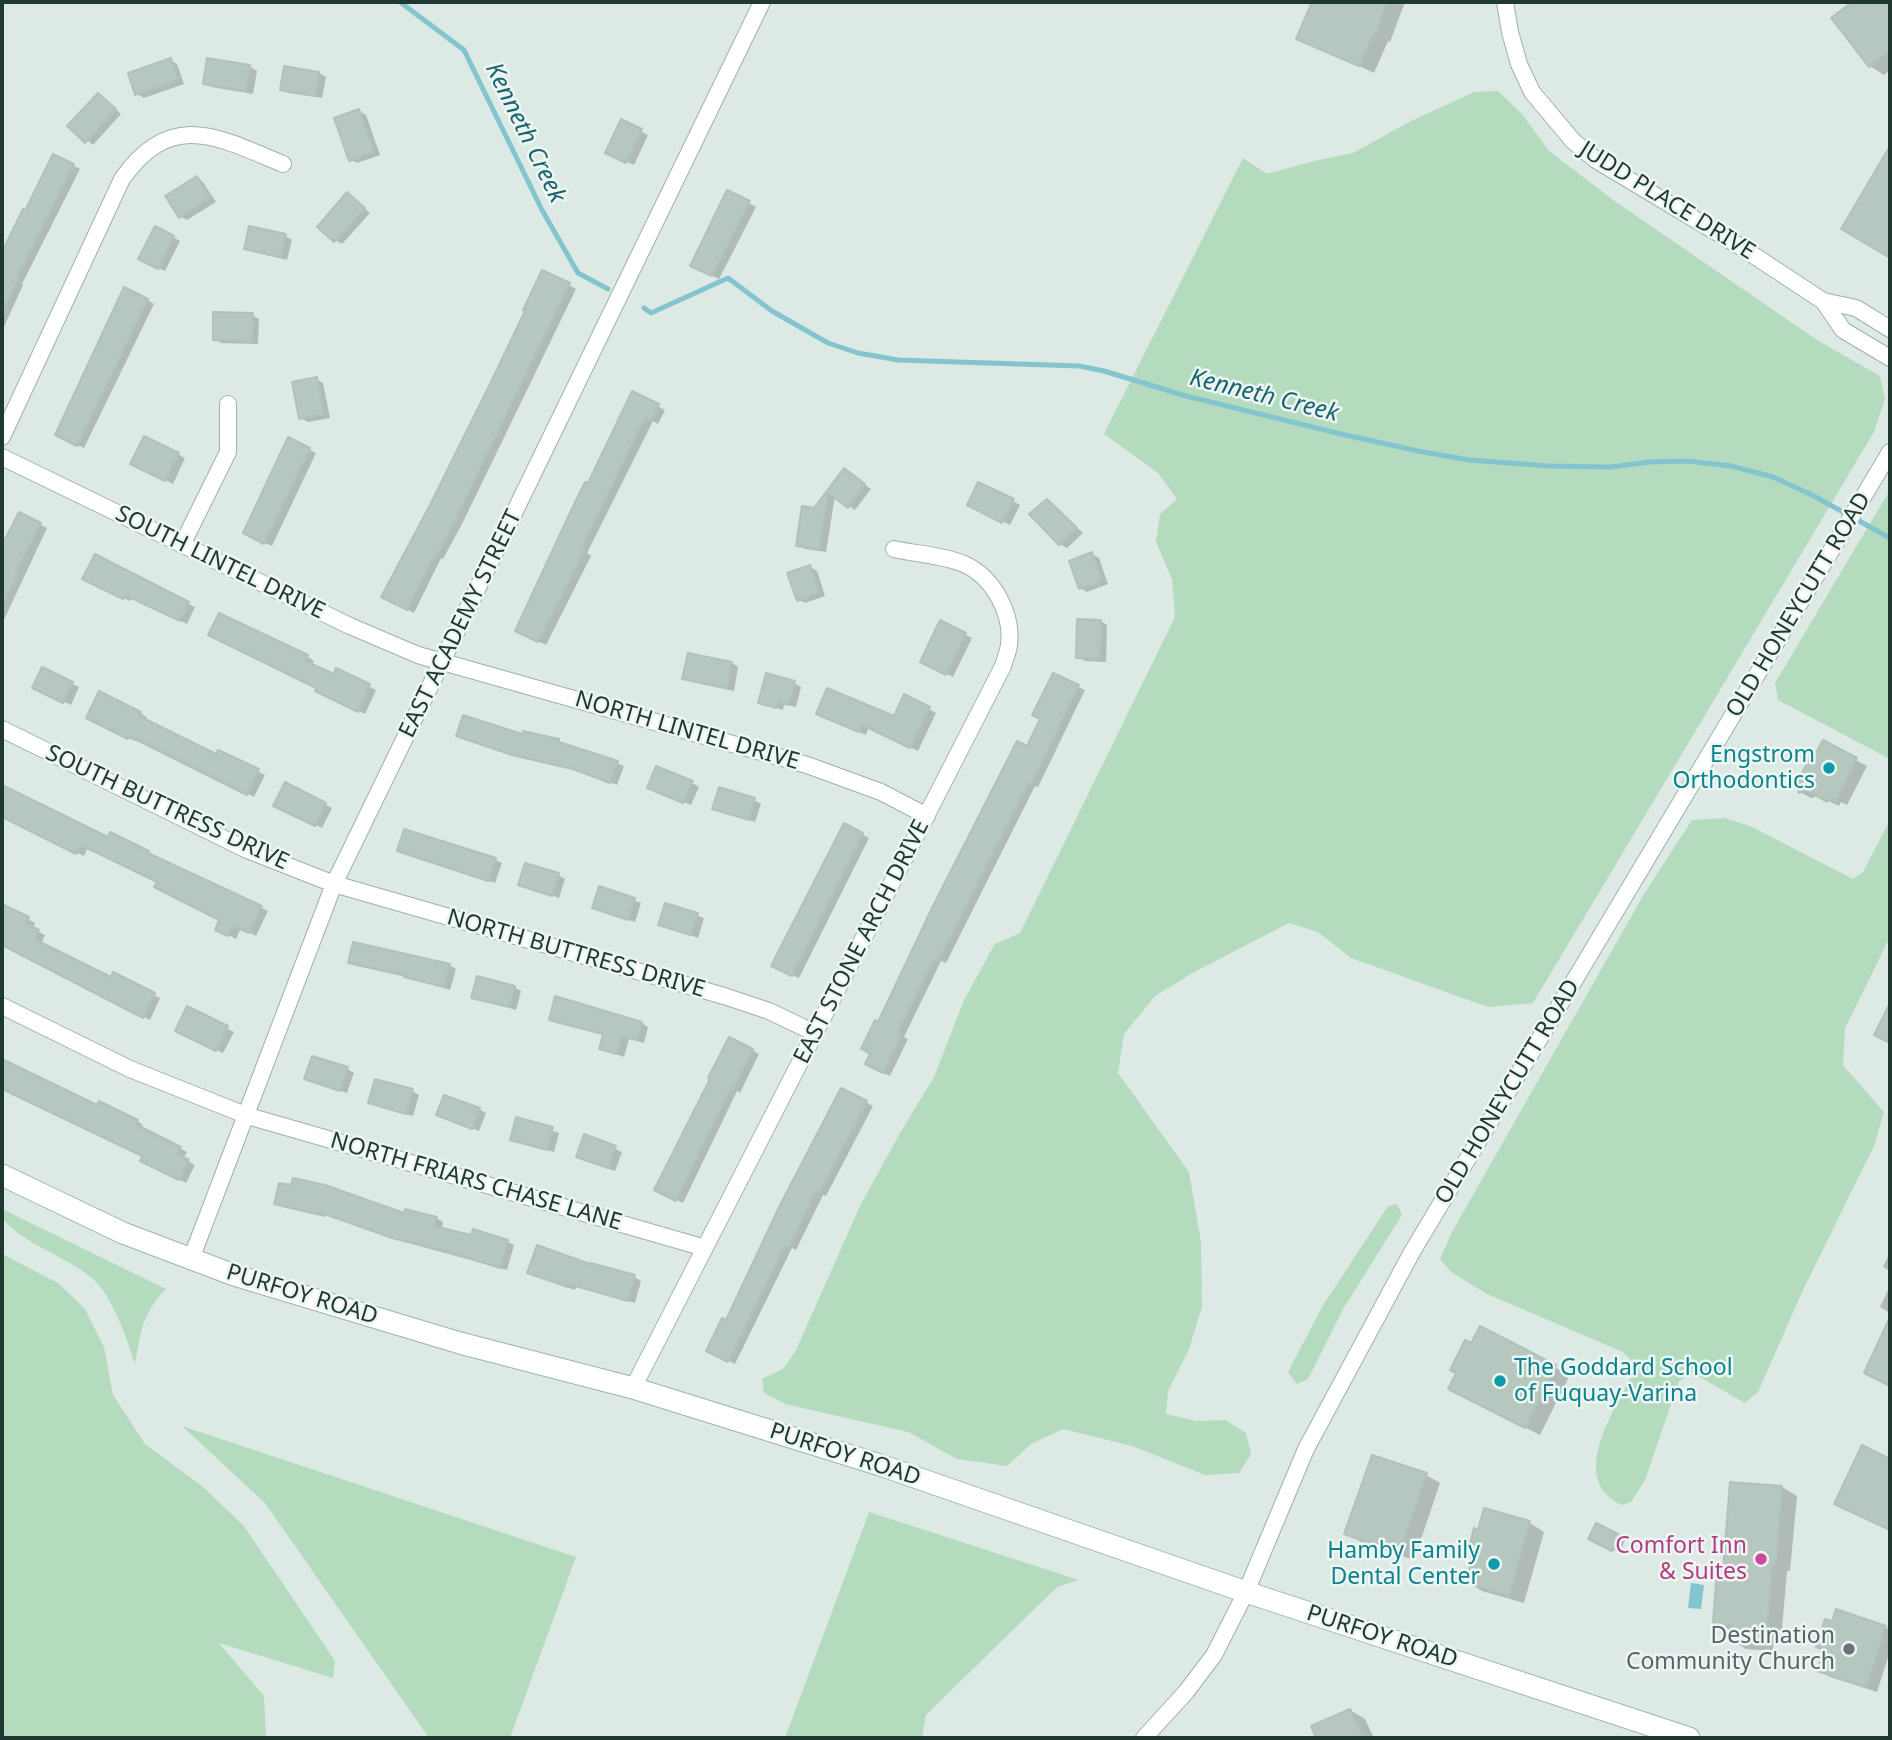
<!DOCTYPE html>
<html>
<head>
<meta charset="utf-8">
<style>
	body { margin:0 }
	#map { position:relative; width:1892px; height:1740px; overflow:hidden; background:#dde9e4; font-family:"Noto Sans",sans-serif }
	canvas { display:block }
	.frame { position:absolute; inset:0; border:4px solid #1f3831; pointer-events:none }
</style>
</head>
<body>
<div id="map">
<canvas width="1892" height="1740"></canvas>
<div class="frame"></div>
</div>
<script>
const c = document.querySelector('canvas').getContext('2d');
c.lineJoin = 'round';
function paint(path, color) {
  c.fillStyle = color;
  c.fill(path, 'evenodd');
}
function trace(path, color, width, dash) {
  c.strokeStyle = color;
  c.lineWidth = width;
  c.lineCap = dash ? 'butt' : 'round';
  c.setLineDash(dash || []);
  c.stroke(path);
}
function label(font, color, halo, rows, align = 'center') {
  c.font = font + ' "Noto Sans",sans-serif';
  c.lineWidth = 5;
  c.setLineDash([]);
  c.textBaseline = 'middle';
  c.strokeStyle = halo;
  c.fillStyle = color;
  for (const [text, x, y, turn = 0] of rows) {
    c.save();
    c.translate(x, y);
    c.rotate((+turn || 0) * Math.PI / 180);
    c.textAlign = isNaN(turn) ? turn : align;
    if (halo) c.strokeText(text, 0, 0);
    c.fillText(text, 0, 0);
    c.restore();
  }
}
const green = new Path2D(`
	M1498 91 1522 114 1549 151 1616 202 1817 340 1880 376 1885 399 1874 432 1533 1003 1488 1007 1351 958 1318 932 1289 923 1196 971 1155 996 1124 1034 1118 1073 1189 1172 1201 1242 1202 1307 1189 1349 1168 1391 1166 1414 1196 1421 1225 1420 1246 1433 1251 1454 1239 1473 1205 1475 1132 1446 1063 1429 1031 1444 1007 1466 957 1459 908 1432 785 1404 764 1393 762 1379 783 1369 796 1350 860 1206 900 1133 934 1077 964 1000 995 944 1020 933 1175 617 1172 579 1156 542 1160 514 1177 499 1158 473 1104 434 1243 158 1267 174 1314 161 1353 153 1409 122 1474 92Z
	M1890 490V759L1778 700 1775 683Z
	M1724 818 1750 826 1853 879 1863 872 1890 820V937L1845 1028 1843 1065 1884 1112 1874 1146 1803 1290 1758 1392 1745 1403 1693 1373 1679 1381 1645 1480 1631 1502 1622 1505C1564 1479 1619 1403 1637 1366L1623 1352 1487 1294 1451 1272 1440 1259 1452 1232 1644 894 1692 820Z
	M1397 1204 1402 1215 1343 1309 1308 1379 1297 1384 1288 1372 1322 1307 1388 1206Z
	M2 1209 166 1289C142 1314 141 1331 135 1364 127 1339 112 1295 92 1278 64 1255 26 1246 2 1218Z
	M2 1254 58 1283 85 1309 104 1347 113 1395 145 1444 202 1486 244 1526 335 1661 333 1678 219 1643 264 1696 266 1738H2Z
	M182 1426 576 1557 510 1738H429L265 1503Z
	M869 1512 1079 1580 1057 1587 926 1715 922 1738H785Z`);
const water = new Path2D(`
	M1691 1583 1704 1585 1701 1609 1688 1608Z`);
const shadow = new Path2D(`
	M1314 2H1405L1390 42 1388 41 1374 73 1299 38Z
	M1855 2H1890V70L1884 75 1870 66 1833 18Z
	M171 60 177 64 184 84 144 98 137 94Z
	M209 60 250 67 257 71 253 94 211 87 205 83Z
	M285 68 319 73 326 77 322 98 289 93 282 90Z
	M98 95 121 114 93 145 70 126Z
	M359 111 366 115 380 155 357 163 350 159Z
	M622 122 648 135 634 165 614 156Z
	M1890 152V256L1843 228Z
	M54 156 80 169 22 284 23 285 2 331V264Z
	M197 178 203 182 216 202 187 220 180 216Z
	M348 195 370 213 342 244 335 240Z
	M749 203 756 207 719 279 699 269Z
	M285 236 292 240 287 260 253 252 246 248Z
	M173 237 180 241 165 271 147 262Z
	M543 272 576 289 463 522 443 559 441 558 414 613 390 601 432 505 528 311Z
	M147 300 154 304 84 448 64 439Z
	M252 315 259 319 258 344 221 343 214 339Z
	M316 379 323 383 330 418 308 422 301 418Z
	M633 393 665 410 658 424 653 421 587 553 591 556 546 645 524 634 589 485Z
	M145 438 185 458 173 484 139 467Z
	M288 439 316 453 272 546 252 537Z
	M844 470 871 489 855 510 835 496 826 552 805 549 798 545 815 510Z
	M1013 501 1020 505 1010 525 976 508Z
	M1047 501 1083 533 1067 548 1060 544 1032 514Z
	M19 514 47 528 2 624V551Z
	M1092 554 1099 558 1108 584 1087 592 1080 588Z
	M810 567 817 571 825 596 805 603 798 599Z
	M91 582 188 604 195 607 187 624 133 597 130 601Z
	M220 615 308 657 314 661 311 666 334 677 337 671 376 690 365 714 324 695 318 688Z
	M1101 621 1107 625 1106 662 1085 661 1078 657Z
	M941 622 972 638 953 677 929 665Z
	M732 663 738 667 734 691 691 682 684 678Z
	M43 670 79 687 71 705 41 691Z
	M794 683 801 687 796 707 784 704 783 710 760 702Z
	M1078 687 1085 690 1038 787 1035 786 946 963 941 961 904 1037 908 1039 890 1076 873 1068 872 1054 879 1024 1027 748Z
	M100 693 147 717 145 721 217 756 219 752 265 775 254 797 136 739 135 741 95 721Z
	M905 697 936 713 918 751 869 727 866 735 825 717 895 718Z
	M458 736 523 737 559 741 624 766 617 785 582 772 521 758Z
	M1823 743 1867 766 1847 805 1841 802 1839 806 1818 796 1811 798 1800 792Z
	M692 783 699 787 691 805 656 791Z
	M286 785 332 808 322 828 282 809Z
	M2 787 109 839 111 835 268 911 256 936 241 928 236 939 217 929 222 920 159 882 88 847 84 856 2 816Z
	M754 800 761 804 755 822 714 808Z
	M845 826 869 838 799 978 780 969Z
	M405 831 496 860 502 863 495 883 405 854 399 850Z
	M558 875 565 879 559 898 520 884Z
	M600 888 641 903 635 922 601 911Z
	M666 905 704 918 698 938 660 924Z
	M2 906 35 923 32 929 45 935 41 944 111 979 160 998 150 1020 2 943Z
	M350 962 449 965 456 969 450 990 407 977 357 966Z
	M514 987 521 991 516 1010 473 997Z
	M187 1009 234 1032 223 1053 183 1034Z
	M551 1019 642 1023 648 1027 644 1043 629 1039 624 1057 601 1048 604 1035 557 1023Z
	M752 1050 759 1054 740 1093 737 1091 683 1203 663 1193Z
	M2 1061 98 1107 137 1121 143 1125 141 1129 187 1152 183 1159 195 1165 186 1183 149 1165 144 1156 2 1088Z
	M347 1069 354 1073 347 1093 306 1079Z
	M842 1090 873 1106 826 1196 823 1195 796 1250 792 1248 735 1364 708 1350 727 1322Z
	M412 1091 419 1095 413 1116 377 1106Z
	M479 1109 486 1113 479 1131 445 1118Z
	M517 1119 559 1133 554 1152 512 1139Z
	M585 1137 622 1152 615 1171 585 1160Z
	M293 1188 405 1215 436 1218 443 1222 441 1230 473 1238 474 1231 508 1242 514 1245 507 1270 401 1241 326 1214 325 1217 282 1207 276 1203Z
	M1890 1252V1271L1883 1267Z
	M591 1267 634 1277 641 1281 635 1303 576 1287 575 1290 536 1276Z
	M1890 1286V1313L1880 1307Z
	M1481 1329 1570 1375 1540 1435 1465 1397 1472 1346Z
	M1426 1475 1440 1483 1414 1560 1361 1542 1346 1533Z
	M1782 1487 1797 1496 1790 1571H1787L1781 1640 1774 1639 1773 1651 1746 1649 1731 1640 1732 1631 1714 1622Z
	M1485 1511 1530 1523 1544 1532 1524 1603 1482 1591 1467 1582Z
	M1619 1536 1625 1540 1620 1553 1597 1542Z
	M1885 1627 1890 1630V1651L1877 1692 1830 1677 1819 1670 1826 1651 1818 1647Z
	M1350 1710 1365 1719 1374 1738H1318L1313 1727Z`);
const stream = new Path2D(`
	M400 2 464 50 542 210 578 273 608 289
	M644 308 651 313 728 278 772 311 828 343 858 353 898 360 1079 366 1104 371 1186 396 1341 434 1418 451 1469 460 1549 466 1611 467 1650 462 1688 461 1731 466 1773 477 1812 495 1890 538`);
const building = new Path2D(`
	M1312 2H1387L1375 35 1373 34 1359 66 1296 39Z
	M1852 2H1890V51L1869 67 1831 18Z
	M171 58 178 80 135 95 128 73Z
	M207 58 250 65 246 91 203 84Z
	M284 66 319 72 316 96 280 90Z
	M98 93 116 109 85 143 67 126Z
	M359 109 374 152 349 161 334 118Z
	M621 119 642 129 626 163 605 153Z
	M1890 146V258L1841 229Z
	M53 154 74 164 16 279 18 280 2 313V252L23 209 25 211Z
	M197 176 210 198 179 218 165 196Z
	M727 190 750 201 712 276 690 266Z
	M347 192 365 208 334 242 317 227Z
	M155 226 174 236 158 269 138 259Z
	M249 226 286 234 281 257 244 249Z
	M542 270 570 283 456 518 436 557 434 556 407 610 381 597 430 505 489 386 525 311 523 310Z
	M124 287 148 299 77 446 55 435Z
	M213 312 253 313 252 341 213 340Z
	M317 377 324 414 299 419 292 382Z
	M632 391 659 404 651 421 645 418 581 548 585 550 538 642 515 631 568 517 585 482 588 483Z
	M144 436 179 453 165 481 130 464Z
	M288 437 310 448 264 544 243 533Z
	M844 468 865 484 848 508 828 493 819 549 796 546 802 506 814 508Z
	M978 482 1014 499 1002 523 967 505Z
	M1047 499 1077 528 1059 545 1029 514Z
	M19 512 41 523 16 572 18 573 2 607V545Z
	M1092 552 1102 581 1079 589 1069 561Z
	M95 554 189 602 180 621 125 595 123 599 82 579Z
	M810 565 819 593 797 601 787 573Z
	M219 613 308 655 305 661 334 674 336 668 370 684 358 712 315 691 316 688 208 635Z
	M1077 619 1101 620 1100 659 1076 658Z
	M940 620 966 633 946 675 920 662Z
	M688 653 732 662 727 688 682 679Z
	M42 667 73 682 63 703 32 688Z
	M766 673 795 681 789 705 778 702 776 708 758 703Z
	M1053 673 1079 685 1031 785 1028 784 938 961 934 959 898 1032 902 1033 883 1073 865 1064 870 1054 861 1049 875 1020 878 1022 933 906 1017 741 1027 746 1040 719 1032 715Z
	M827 688 894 716 904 694 930 707 910 748 862 725 859 732 816 714Z
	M99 691 141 712 139 716 216 754 218 750 259 769 247 795 129 736 128 739 86 718Z
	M463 715 522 734 523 731 559 739V742L618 761 610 783 573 769 512 755 456 736Z
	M1823 740 1857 758 1836 801 1830 798 1827 802 1806 790 1799 793 1795 779 1801 775 1809 759 1812 760Z
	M656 766 693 781 683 803 647 788Z
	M285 782 326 803 315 826 273 806Z
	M2 785 108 837 110 832 149 851 148 853 262 906 249 933 233 926 228 936 215 930 219 920 154 887 157 882 81 845 76 854 2 817Z
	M719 787 755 798 749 820 712 809Z
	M844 823 863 833 792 976 771 966Z
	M404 829 496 858 488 881 397 851Z
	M525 863 559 873 552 896 518 885Z
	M599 886 635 898 628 920 592 908Z
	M665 903 698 913 691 935 658 925Z
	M2 904 29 917 26 924 39 930 34 939 111 977 113 972 155 993 143 1018 2 945Z
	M353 942 450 964 444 987 404 977 405 975 348 963Z
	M477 976 515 986 509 1007 471 998Z
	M555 996 642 1022 637 1040 622 1036 617 1054 599 1049 603 1034 549 1020Z
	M1890 1003V1043L1874 1035Z
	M187 1006 228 1026 216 1051 175 1031Z
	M729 1037 753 1049 733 1090 730 1089 676 1201 654 1190 710 1079 708 1078Z
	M312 1056 348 1067 340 1091 304 1079Z
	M2 1059 97 1105 99 1101 138 1120 135 1124 181 1147 177 1154 189 1160 179 1180 140 1161 142 1156 2 1089Z
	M375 1079 413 1089 406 1114 368 1103Z
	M841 1088 867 1101 819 1194 815 1192 789 1248 785 1246 728 1362 706 1351 722 1318 726 1320 781 1203Z
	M444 1095 480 1108 472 1129 436 1115Z
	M516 1117 553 1127 547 1150 510 1140Z
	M584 1134 616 1146 608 1168 576 1157Z
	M293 1178 325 1185 404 1213 405 1209 437 1217 434 1226 471 1235 473 1229 508 1240 500 1268 454 1253 392 1238 319 1212 318 1214 274 1204 279 1183 291 1185Z
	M537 1245 590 1264 591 1263 635 1275 628 1301 569 1284 568 1287 527 1273Z
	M1890 1317V1386L1864 1373Z
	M1480 1326 1556 1365 1525 1428 1448 1389 1456 1373 1450 1370 1465 1340 1471 1343Z
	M1862 1445 1890 1459V1530L1834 1504Z
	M1372 1455 1427 1473 1399 1553 1344 1534Z
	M1730 1482 1782 1486 1776 1564H1772L1767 1632H1760L1759 1644 1729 1641 1730 1625 1713 1623 1717 1569 1723 1570Z
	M1484 1508 1530 1521 1509 1596 1465 1583 1476 1545 1470 1543 1474 1528 1478 1530Z
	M1596 1523 1620 1535 1612 1551 1588 1539Z
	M1836 1609 1886 1626 1866 1687 1817 1671 1824 1650 1816 1647 1825 1619 1832 1621Z
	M1350 1709 1363 1738H1316L1311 1726Z`);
const street = new Path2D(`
	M1505 2 1510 32 1519 64 1532 92 1573 141 1596 160 1741 247 1823 301 1856 308 1890 329
	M1823 301 1843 330 1890 358
	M2 437 122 179C171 109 218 137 283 164
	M2 457 350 626 418 655 807 765 881 792 927 816
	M182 545 228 452V404
	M2 729 245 849 334 884 724 996 769 1011 815 1033
	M2 1006 130 1069 248 1116 705 1248
	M191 1259 334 884 762 2
	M633 1388 1003 666C1005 659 1008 652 1009 645 1013 613 993 577 964 564 943 555 916 554 894 549
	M1144 1738 1186 1692 1214 1655 1246 1592 1306 1449 1412 1252 1890 452`);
const secondary = new Path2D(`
	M2 1175 123 1233 234 1275 460 1343 633 1388 880 1465 1246 1592 1689 1738`);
const markers = [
	[1829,768,7,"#0f9aa8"],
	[1500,1381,7,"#0f9aa8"],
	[1761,1559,7,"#d1479c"],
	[1494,1564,7,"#0f9aa8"],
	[1849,1649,7,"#6b7280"]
];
const streetNames = [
	["JUDD PLACE DRIVE",1667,201,32],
	["SOUTH LINTEL DRIVE",220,563,26],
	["OLD HONEYCUTT ROAD",1799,605,-59],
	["EAST ACADEMY STREET",461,624,-64],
	["NORTH LINTEL DRIVE",687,731,16],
	["SOUTH BUTTRESS DRIVE",167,808,25],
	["EAST STONE ARCH DRIVE",862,942,-63],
	["NORTH BUTTRESS DRIVE",576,954,16],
	["OLD HONEYCUTT ROAD",1508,1092,-59],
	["NORTH FRIARS CHASE LANE",476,1182,16],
	["PURFOY ROAD",302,1295,17],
	["PURFOY ROAD",845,1455,18],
	["PURFOY ROAD",1382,1637,18]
];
const cultureNames = [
	["Engstrom",1815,755],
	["Orthodontics",1815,781],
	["The Goddard School",1514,1368,"left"],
	["of Fuquay-Varina",1514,1394,"left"],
	["Hamby Family",1480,1551],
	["Dental Center",1480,1577]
];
const hotelNames = [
	["Comfort Inn",1747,1546],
	["& Suites",1747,1572]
];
const worshipNames = [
	["Destination",1835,1636],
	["Community Church",1835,1662]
];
const waterNames = [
	["Kenneth Creek",525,133,64],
	["Kenneth Creek",1264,396,14]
];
paint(green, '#b5dbbf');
paint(water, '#84c4cf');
paint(shadow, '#0003');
trace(stream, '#84c4cf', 5);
paint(building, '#b5c7bf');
trace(building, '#b0c2bb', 2);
trace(street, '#a0b0ab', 18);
trace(secondary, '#9cb5ac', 23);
trace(street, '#fff', 16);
trace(secondary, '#fff', 21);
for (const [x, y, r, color] of markers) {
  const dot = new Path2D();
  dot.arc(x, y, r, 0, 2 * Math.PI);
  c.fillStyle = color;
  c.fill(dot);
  trace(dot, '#edf6f1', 2.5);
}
label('23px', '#1f3831', '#edf6f1', streetNames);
label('23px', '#0d838f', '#edf6f1', cultureNames, 'right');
label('23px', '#b23c85', '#edf6f1', hotelNames, 'right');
label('23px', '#5b616d', '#edf6f1', worshipNames, 'right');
label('italic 24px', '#1a6573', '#edf6f1', waterNames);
</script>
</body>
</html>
